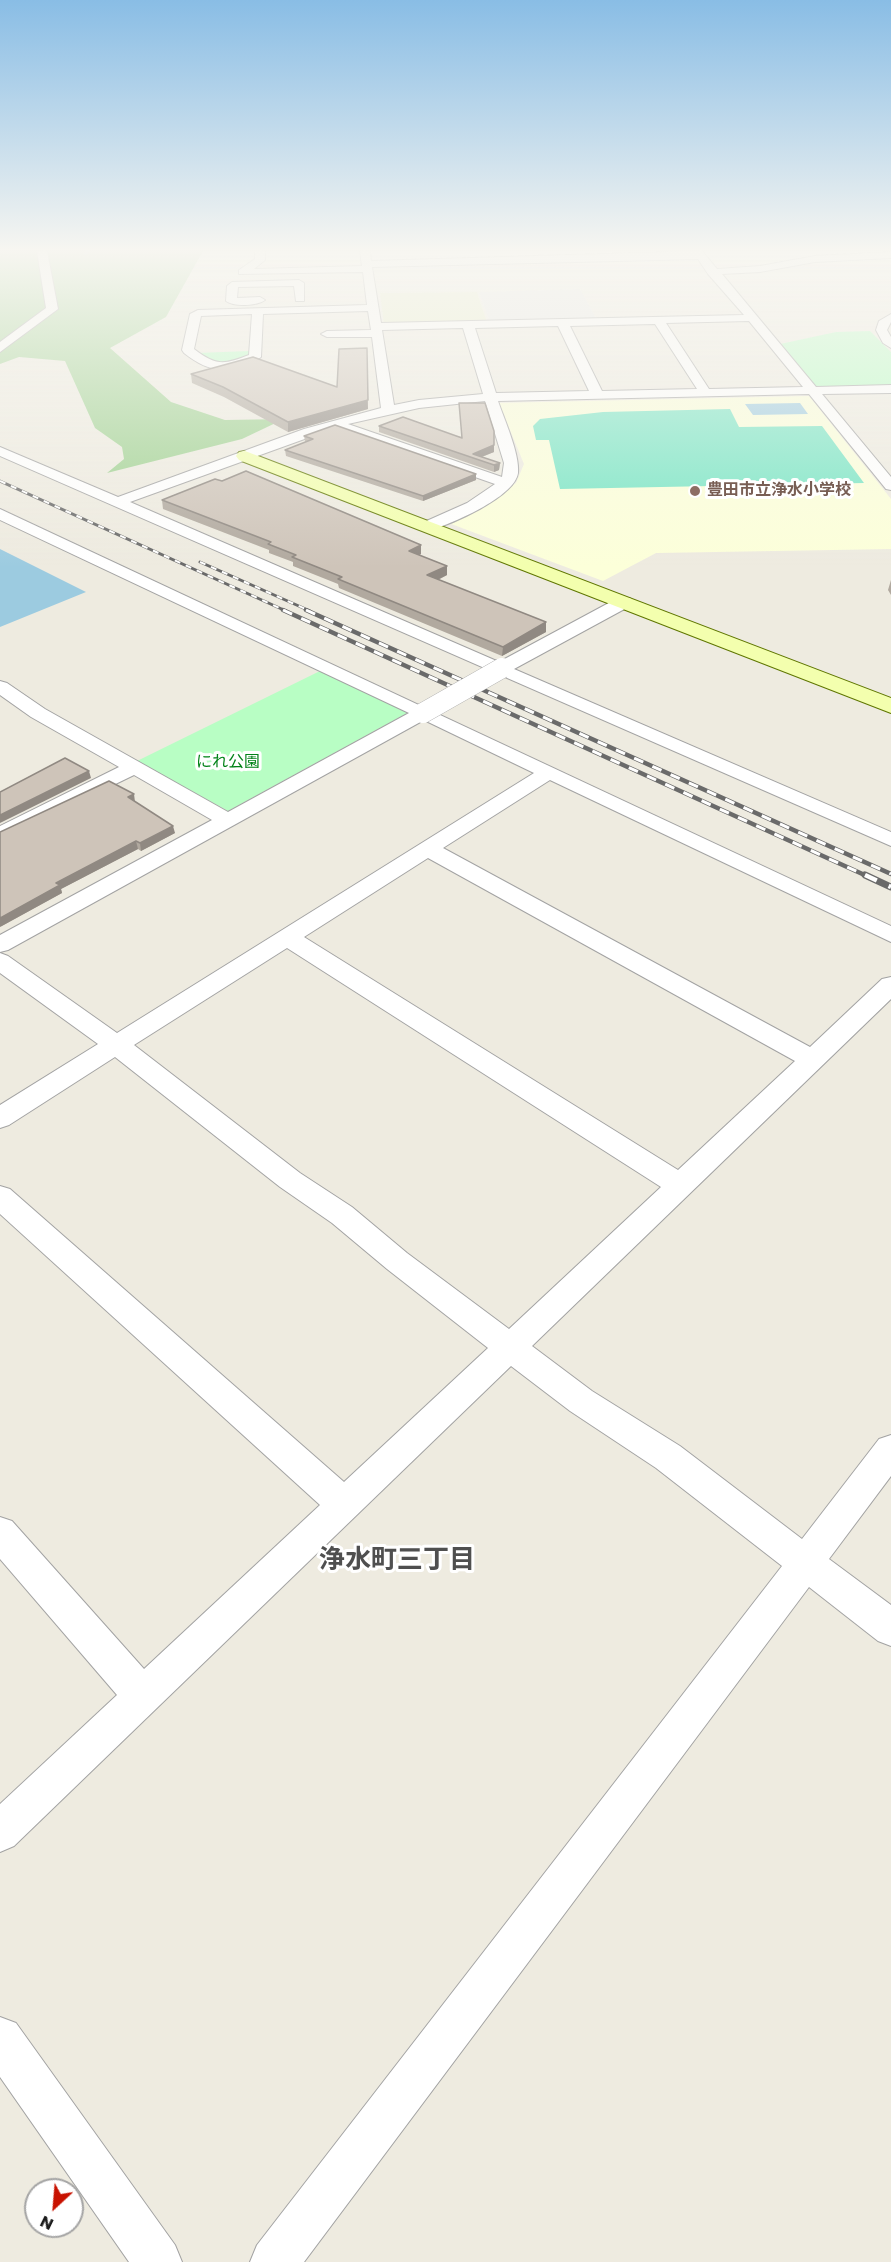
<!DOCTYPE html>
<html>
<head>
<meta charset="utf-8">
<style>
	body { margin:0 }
	#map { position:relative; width:891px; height:2262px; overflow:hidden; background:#eeebe0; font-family:Poppins,sans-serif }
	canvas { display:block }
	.north { position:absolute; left:24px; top:2178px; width:60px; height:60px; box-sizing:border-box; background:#fff; border:2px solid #a4a4a4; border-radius:50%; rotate:206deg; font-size:16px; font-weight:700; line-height:24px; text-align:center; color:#1c1c1c }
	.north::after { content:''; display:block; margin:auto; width:21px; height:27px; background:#c81200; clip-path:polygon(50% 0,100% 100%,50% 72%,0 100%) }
</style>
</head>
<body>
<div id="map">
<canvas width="891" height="2262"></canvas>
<div class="north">N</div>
</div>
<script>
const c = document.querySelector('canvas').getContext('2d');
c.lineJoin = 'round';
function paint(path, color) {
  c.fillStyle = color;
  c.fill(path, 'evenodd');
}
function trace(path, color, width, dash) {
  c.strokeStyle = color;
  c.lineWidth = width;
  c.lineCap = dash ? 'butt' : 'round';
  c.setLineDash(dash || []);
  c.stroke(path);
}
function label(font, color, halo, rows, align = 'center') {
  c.font = font + ' Poppins,"Noto Sans JP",sans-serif';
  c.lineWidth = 6;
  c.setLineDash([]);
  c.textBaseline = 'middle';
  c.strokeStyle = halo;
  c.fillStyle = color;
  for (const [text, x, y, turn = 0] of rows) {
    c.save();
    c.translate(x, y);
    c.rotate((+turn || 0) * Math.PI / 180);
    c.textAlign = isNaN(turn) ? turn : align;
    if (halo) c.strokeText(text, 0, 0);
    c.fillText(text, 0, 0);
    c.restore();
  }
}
const education = new Path2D(`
	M809 396 891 499V549L656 553 603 581 446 522 493 500 516 483 524 464 499 403Z`);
const farmland = new Path2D(`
	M477 292 487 322 384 325 380 293Z`);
const forest = new Path2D(`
	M0 251H203L166 317 110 348 171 402 225 420 284 419 242 439 107 473 124 459 122 447 95 428 65 361 19 357 0 364Z`);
const park = new Path2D(`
	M870 331 891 352V386L816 387 780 344 836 332Z
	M249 351V356C225 363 218 370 196 353Z
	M322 670 409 712 228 811 137 761Z`);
const pitch = new Path2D(`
	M730 409 739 427 822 426 864 483 560 489 549 440H536L533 426 540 419 603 412Z`);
const parking = new Path2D(`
	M580 289 597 320 490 323 479 292Z`);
const water = new Path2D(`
	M800 403 808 414 753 415 745 404Z
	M0 549 86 592 0 627Z`);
const stream = new Path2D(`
	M86 253 88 251`);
const street = new Path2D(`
	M37 251H47L58 309 0 352V342L46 308Z
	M255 251H265V260L254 269 362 266 360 251H370L371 261 702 251 717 269 760 266 815 256 891 252V258L815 262 760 272 722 274 816 387 891 385V393L822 394 891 477V490L886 489 809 394 498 401C504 419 520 454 518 473 515 497 450 525 427 531L419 526 422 523 467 503 495 484 335 428 130 502 499 662 618 598H630L632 602 630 606 514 669 891 832V846L0 456V447L118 497 304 429 381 408 372 337H327L321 334 327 331 371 330 368 311 263 314 261 357C256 361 250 363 243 366 219 374 203 368 184 353L182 350 190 314 198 310 367 305 363 272 239 274V270L255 259ZM698 259 708 274 744 315 381 323 372 267ZM252 314 249 355C224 365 216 366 194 349L201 316ZM749 321 803 387 709 389 666 323ZM655 324 697 389 602 391 570 326ZM558 326 589 391 496 393 475 328ZM463 328 483 394 419 400 394 405 382 330ZM485 401 504 463 502 477 348 424 419 408Z
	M299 280 304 283V301H296L294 286 238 287 237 298 260 297 265 300C257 306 234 307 226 301L227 286 232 282Z
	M891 314V322L887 330 891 337V348L883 343 876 330 879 321Z
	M0 509 891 926V942L550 780 443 848 810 1047 882 979 891 977V999L532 1346 592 1391 680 1446 802 1539 879 1439 891 1435V1476L829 1559 891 1605V1646L878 1641 809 1587 304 2262H250L257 2245 782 1566 656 1468 570 1411 511 1366 14 1846 0 1852V1804L117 1695 0 1559V1517L12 1521 144 1669 320 1505 0 1214V1186L10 1189 344 1482 488 1348 387 1269 332 1223 280 1187 115 1057 9 1125 0 1128V1105L98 1044 0 973V953L8 956 117 1033 534 773 424 720 8 950 0 952V935L212 820 134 775 0 840V826L119 767 31 717 0 695V681L7 683 45 709 228 812 409 713 0 520ZM428 858 795 1061 678 1170 304 937ZM287 948 661 1187 509 1329 407 1253 352 1207 300 1173 134 1045Z
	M0 2017 16 2023 175 2245 182 2262H129L0 2077Z`);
const secondary = new Path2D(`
	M245 451 891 698V713L239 460 236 456 239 452Z`);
const railFar2 = new Path2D(`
	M0 481 286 611
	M200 562 310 611`);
const railFar1 = new Path2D(`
	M283 610 869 877
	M306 610 891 874`);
const rail = new Path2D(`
	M865 875 891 887`);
const streetBridge = new Path2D(`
	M423 713 502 668`);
const wall = new Path2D(`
	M191 374 368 409 288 432 224 397 192 383Z
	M459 403 494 452 482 457 500 463 499 470 494 472 379 432V426L462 437Z
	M304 436 476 474V480L423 501 286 456 285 450 306 442 305 441Z
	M162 500 421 545V554L419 555 447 566V575L438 580 546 632 502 656 339 588 338 584 293 566V562L269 553V550L163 509Z
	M891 580V595L888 590Z
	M135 802 175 833 141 851 138 849 61 889 62 893 0 927Z`);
const shadedWall = new Path2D(`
	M367 348 368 409 288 432V422L368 400Z
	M494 445V452L476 459 473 454Z
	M500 463 499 470 494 472V465Z
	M476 474V480L423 501V496Z
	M421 545V554L409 560V551Z
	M447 566V575L427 585V575Z
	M546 622V632L502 656 503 647Z
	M89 771 91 778 0 823V815Z
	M134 794 135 802 128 797Z
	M173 826 175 833 141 851 140 843Z
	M136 841 138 849 61 889 62 893 0 927V918L56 883Z`);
const building = new Path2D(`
	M367 348 368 400 288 422 223 387 191 374 253 357 337 387 339 349Z
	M459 403H485L494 431V445L473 454 500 463 494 465 379 426 403 417 462 438Z
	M335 425 476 474 423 496 285 450 313 439 304 436Z
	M246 471 421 545 409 551 447 566 427 575 546 622 503 647 338 579 342 577 292 557 296 555 268 544 271 542 162 500 215 479 222 481Z
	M65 758 89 771 0 815V792Z
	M109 781 134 794 128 797 173 826 140 843 136 841 56 883 60 885 0 918V832Z`);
const markers = [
	[695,491,6,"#8d6e63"]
];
const farEducationnames = [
	["豊田市立浄水小学校",707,491]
];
const farParknames = [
	["にれ公園",228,763]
];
const nearNeighbourhoodnames = [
	["浄水町三丁目",397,1561]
];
paint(education, '#fcffd9');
paint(farmland, '#e9efc9');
paint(forest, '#9fd191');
paint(park, '#b8fec4');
paint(pitch, '#77e5c4');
paint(parking, '#e8e8e8');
paint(water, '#9ccbe0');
trace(stream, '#9ccbe0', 4);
trace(street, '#a3a3a3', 2);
trace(secondary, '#5f7600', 2);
paint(street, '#fff');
paint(secondary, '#f3ffae');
trace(railFar2, '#6a6a6a', 3);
trace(railFar1, '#6a6a6a', 4.5);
trace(rail, '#6a6a6a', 7);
trace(railFar2, '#fff', 2, [6]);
trace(railFar1, '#fff', 3, [10]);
trace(rail, '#fff', 4.5, [13]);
trace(streetBridge, '#a3a3a3', 21, []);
trace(streetBridge, '#fff', 20);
paint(wall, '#b1a99f');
paint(shadedWall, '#908982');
paint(building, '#cec4b9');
trace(building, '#908982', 1.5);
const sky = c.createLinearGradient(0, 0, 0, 568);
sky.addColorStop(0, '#89bde5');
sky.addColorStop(0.44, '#f7f6f1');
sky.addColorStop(1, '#f7f6f100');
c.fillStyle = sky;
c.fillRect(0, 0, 891, 568);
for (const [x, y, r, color] of markers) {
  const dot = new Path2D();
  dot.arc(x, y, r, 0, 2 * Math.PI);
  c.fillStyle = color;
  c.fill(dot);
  trace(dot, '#fff', 2);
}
label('bold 16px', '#785e54', '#fff', farEducationnames, 'left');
label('16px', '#028218', '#fff', farParknames);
label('bold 26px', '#4f4f4f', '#fff', nearNeighbourhoodnames);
</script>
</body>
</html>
